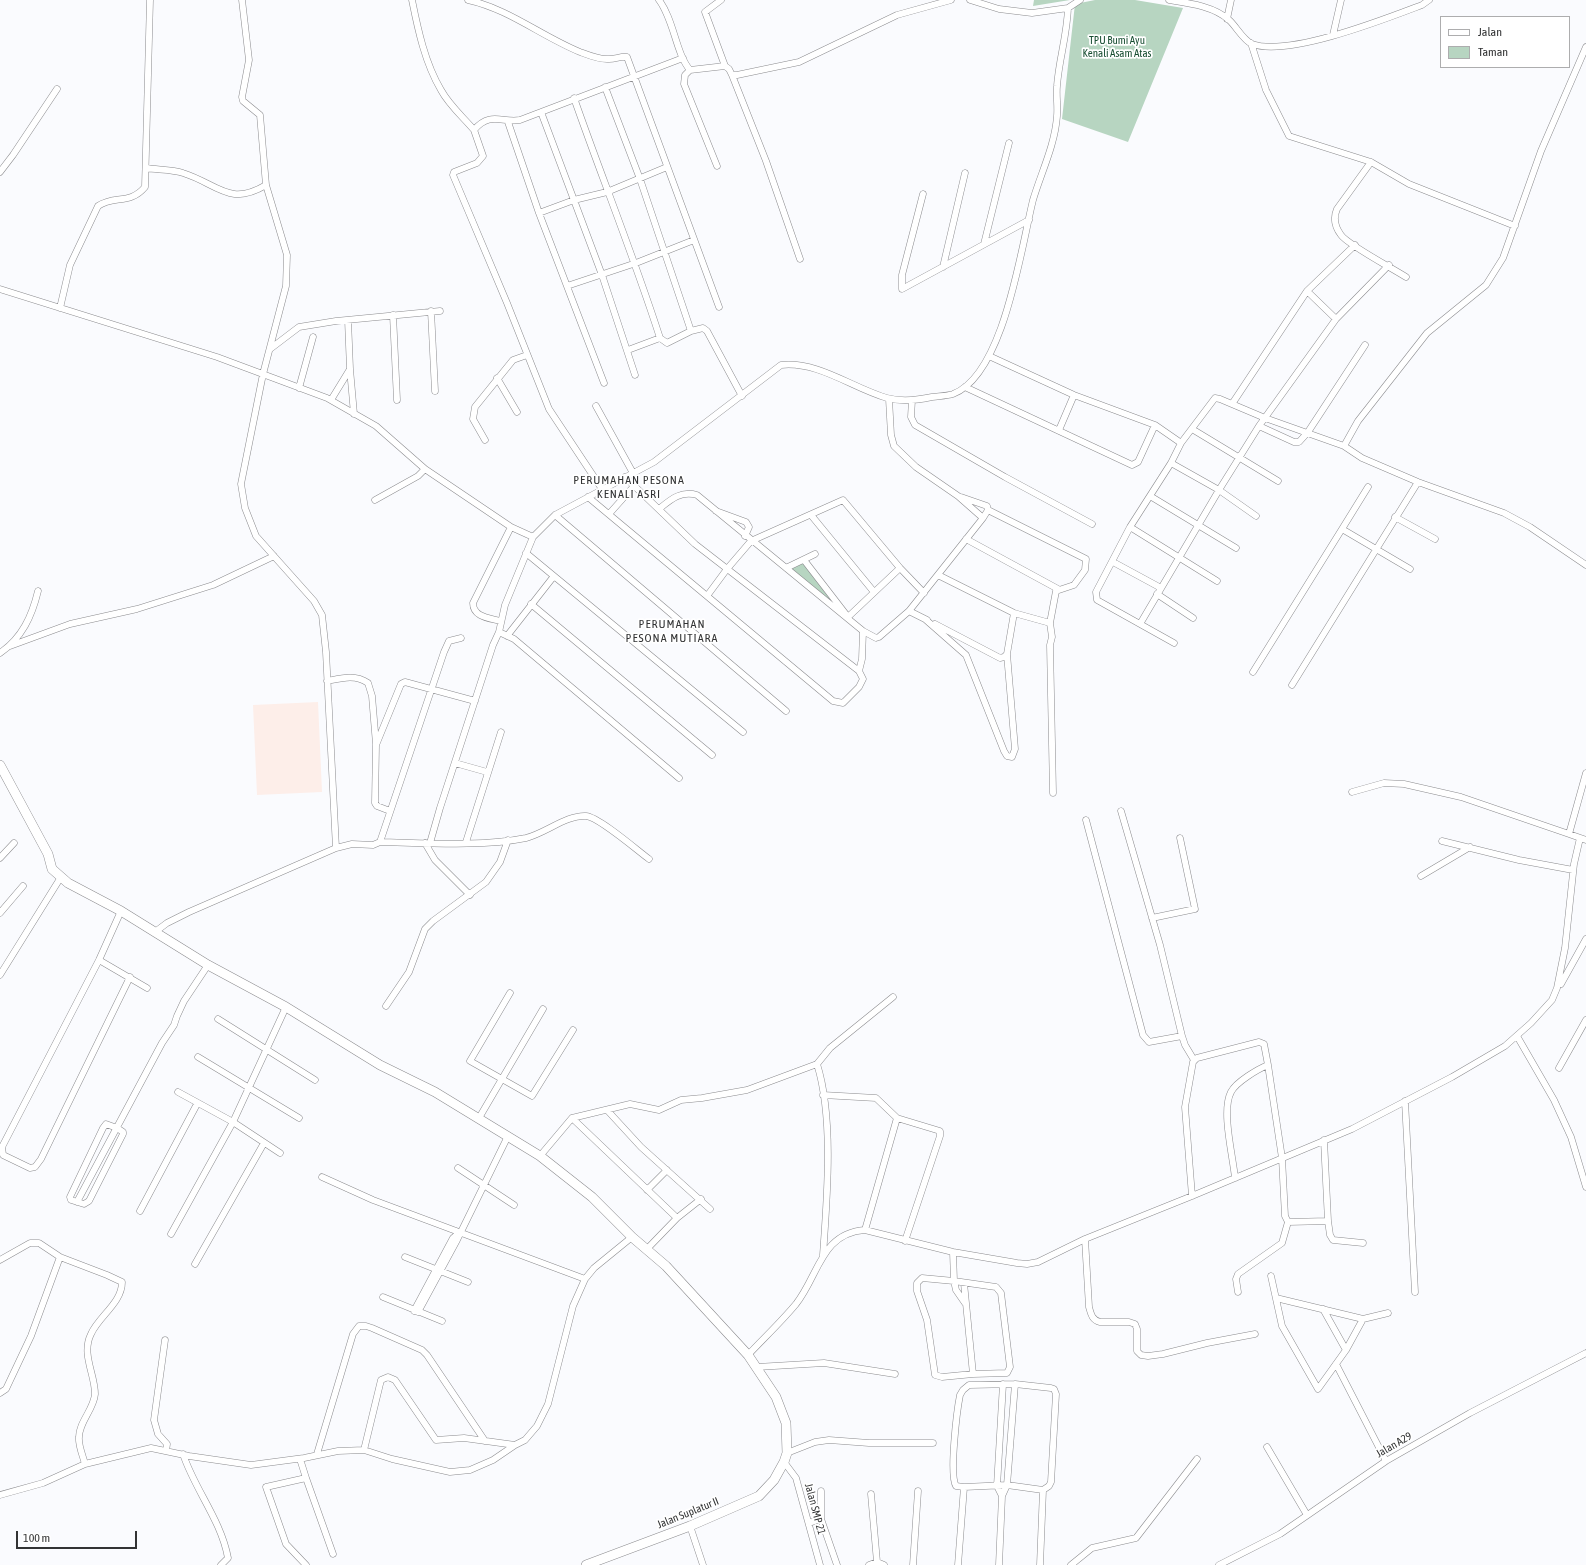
<!DOCTYPE html>
<html>
<head>
<meta charset="utf-8">
<style>
	body { margin:0 }
	#map { position:relative; width:1586px; height:1565px; overflow:hidden; background:#fafbfe; font-family:"Asap Condensed",sans-serif }
	canvas { display:block }
	.legend { position:absolute; left:1440px; top:16px; width:130px; height:52px; box-sizing:border-box; background:#fff; border:1px solid #adadae; margin:0; padding:5px 7px; list-style:none; font-size:12px; color:#323334 }
	.legend li { display:flex; align-items:center; gap:8px; height:20px }
	.legend b { width:20px; border:1px solid #adadae }
	.scale { position:absolute; left:16px; top:1531px; width:121px; height:18px; box-sizing:border-box; border:2px solid #323334; border-top:0; padding-left:5px; font-size:12px; line-height:14px; white-space:nowrap; color:#323334; -webkit-text-stroke:3px #fff; paint-order:stroke }
</style>
</head>
<body>
<div id="map">
<canvas width="1586" height="1565"></canvas>
<ul class="legend">
<li><b style="height:5px;background:#fff"></b>Jalan</li>
<li><b style="height:11px;background:#b7d5c1"></b>Taman</li>
</ul>
<div class="scale">100 m</div>
</div>
<script>
const c = document.querySelector('canvas').getContext('2d');
c.lineJoin = 'round';
function paint(path, color) {
  c.fillStyle = color;
  c.fill(path, 'evenodd');
}
function trace(path, color, width, dash) {
  c.strokeStyle = color;
  c.lineWidth = width;
  c.lineCap = dash ? 'butt' : 'round';
  c.setLineDash(dash || []);
  c.stroke(path);
}
function label(font, color, halo, rows, align = 'center') {
  c.font = font + ' "Asap Condensed",sans-serif';
  c.lineWidth = 3.5;
  c.setLineDash([]);
  c.textBaseline = 'middle';
  c.strokeStyle = halo;
  c.fillStyle = color;
  for (const [text, x, y, turn = 0] of rows) {
    c.save();
    c.translate(x, y);
    c.rotate((+turn || 0) * Math.PI / 180);
    c.textAlign = isNaN(turn) ? turn : align;
    if (halo) c.strokeText(text, 0, 0);
    c.fillText(text, 0, 0);
    c.restore();
  }
}
const education = new Path2D(`
	M318 702 322 792 257 795 253 705Z`);
const green = new Path2D(`
	M1034 0H1070L1033 6Z
	M1095 0H1135L1183 8 1128 142 1062 119 1075 4Z
	M803 563 834 604 790 569Z`);
const street = new Path2D(`
	M242 0 249 60 242 97 243 101 260 115 266 185 287 255 286 286 263 374 241 484 245 508 256 536 314 601 322 615 326 652 336 848
	M412 0C418 30 425 63 441 90 449 105 463 117 474 130
	M468 0C509 9 541 36 580 52 588 55 600 60 609 59 616 59 621 56 627 57L719 307
	M659 0C674 20 676 54 690 70L725 66 729 69 732 75H737L799 62 897 15 951 0
	M721 0 705 12 725 66
	M970 0 999 9 1032 13 1068 8 1080 0
	M1169 0C1188 3 1214 6 1229 20 1236 26 1243 40 1252 44 1289 57 1385 19 1422 5L1429 0
	M1227 19 1231 0
	M1333 35 1341 0
	M1251 43 1266 90 1289 136 1371 162 1409 184 1515 226
	M690 70 685 75 684 84 717 166
	M732 75 766 161 800 259
	M605 87 640 179 691 331
	M574 98C602 178 634 257 660 338L667 343 691 331 703 328 707 331 742 396
	M541 112 602 275 635 375
	M508 122 539 213 604 383
	M1371 162 1337 209C1333 218 1335 227 1341 235 1348 245 1392 268 1406 277
	M146 168C158 170 172 169 183 173 218 184 229 207 266 185
	M0 172 13 155 57 89
	M923 194 902 275V289L1029 220
	M539 213 574 200 607 192 667 167
	M984 244 1009 143
	M943 267 965 173
	M567 286 636 263 694 240
	M0 289 217 357 327 398 376 426 425 469 511 527 533 537
	M1307 291 1336 319
	M60 308 70 265 98 206C114 195 130 205 145 187L150 0
	M431 311 435 391
	M393 315 397 400
	M270 349 299 327 336 321 440 311
	M628 350 660 338
	M989 356 1074 395 1155 425 1181 443
	M350 369 354 414
	M497 378 517 412
	M965 387 1132 465 1138 462 1155 425
	M299 388 313 337
	M331 400 350 369 348 320
	M912 400 911 417 915 425 1005 477 1092 524
	M1232 404 1307 291 1355 245
	M596 406 633 473
	M1259 426 1294 442H1299L1308 432 1365 345
	M1192 429 1278 481
	M1059 430 1074 395
	M485 440 473 419 475 407 513 360 527 355
	M1344 446 1358 421 1427 333 1486 285 1503 258 1541 151 1586 47
	M1171 463 1219 490 1256 516
	M602 489 549 409 507 303 453 175 454 172 477 163 483 156 474 130C490 111 502 123 520 120L683 58
	M1150 496 1236 548
	M588 497 833 701 843 703 859 687 863 679 859 671 695 544 625 477
	M961 497 987 506 988 510 983 518
	M375 500 418 476 425 469
	M659 509C670 500 681 490 697 495L863 631 862 659 859 671
	M988 510 1086 559 1085 570 1074 585 1056 591 1050 623
	M716 511 746 522 749 527 745 536
	M609 514 634 486
	M555 515 786 711
	M811 515 874 592
	M1395 517 1435 539
	M1130 527 1217 581
	M1342 529 1368 487
	M966 539 1058 589
	M526 553 743 732
	M804 560 848 617 900 568
	M1113 562 1161 588
	M786 568 815 554
	M938 575 1014 613 1050 623 1052 637 1050 645 1053 793
	M1157 594 1193 618
	M707 596 727 569 751 541 843 500 900 568 924 593
	M531 604 712 755
	M909 611 927 620
	M925 619 966 655 1004 751 1007 756 1012 757 1015 749 1007 654
	M500 621C489 618 473 617 473 603L511 527
	M935 624 1000 658 1004 657 1007 654 1014 613
	M1140 624 1219 490 1259 426 1336 319 1389 265
	M863 631 876 638 879 637 909 611 983 518 958 496 916 467 894 446 891 435 889 399
	M499 632 514 639 679 778
	M507 636 554 576
	M1174 643 1097 600 1096 592 1130 527 1171 463 1181 443 1215 398 1220 399 1265 418 1344 446 1362 458 1418 482 1504 513 1530 527 1586 565
	M10 646 70 624 137 609 213 585 274 556
	M0 653C22 638 32 616 38 591
	M1253 672 1342 529 1410 569
	M327 681C342 678 355 674 368 683L372 696 376 744
	M1292 685 1418 482
	M455 763 487 772
	M1352 792 1384 783 1404 784 1461 797 1569 834 1586 773
	M390 811 377 806 375 803 376 745 401 684 405 682 475 701
	M1121 811 1160 945 1182 1036 1185 1045 1194 1060
	M1086 820 1143 1035 1149 1042 1182 1036
	M1569 834 1586 840
	M1442 841 1519 860 1573 870
	M380 842 444 652 449 641 461 638
	M466 842 501 732
	M425 843 435 860 470 895
	M430 843 440 808 493 645 499 632 505 605 533 537 555 515 654 462 781 365C819 361 852 388 887 398 902 402 918 400 932 397 939 396 947 396 953 394 1004 375 1021 248 1033 200 1041 173 1055 145 1057 116 1058 106 1056 96 1057 86 1059 59 1067 36 1068 8
	M0 858 14 843
	M1421 876 1470 847
	M121 911 99 960 2 1147 3 1155 30 1168 35 1167 41 1159 130 977
	M0 913 23 886
	M1152 918 1195 909 1180 838
	M155 932 167 923 189 912 336 848 352 844 373 845 380 842C426 843 482 847 526 838 546 833 566 815 586 816 599 817 638 851 649 859
	M99 960 147 988
	M0 975 61 877
	M1561 984 1586 939
	M510 993 470 1061 532 1096 573 1030
	M386 1006 409 972 425 929 433 921 486 882 500 862 508 840
	M218 1019 315 1080
	M1517 1036 1554 1100 1571 1137 1586 1187
	M198 1057 299 1118
	M817 1064 830 1048 893 997
	M1559 1068 1586 1020
	M178 1092 233 1122 280 1153
	M823 1095 876 1098 897 1118 940 1131V1136L905 1241
	M1405 1101 1415 1292
	M607 1110 641 1147 710 1209
	M479 1118 543 1009
	M572 1118 677 1218
	M106 1124 117 1128 123 1132V1134L89 1201 84 1204 71 1200 70 1197 103 1128Z
	M540 1156 572 1118 630 1104 659 1110 681 1100 702 1098 747 1090 817 1064C834 1118 827 1199 823 1255
	M458 1168 514 1205
	M322 1177 373 1200 585 1279
	M1235 1178C1233 1156 1221 1111 1231 1092 1236 1082 1258 1069 1268 1065L1282 1158 1285 1216 1288 1222 1328 1221 1324 1140
	M647 1190 667 1170
	M1192 1196 1185 1107 1193 1062 1197 1058 1259 1042 1264 1044 1268 1065
	M77 1202 162 1043 174 1025 177 1016 184 1001 208 965
	M140 1211 197 1104
	M1328 1221 1330 1235 1333 1240 1363 1243
	M865 1230 897 1118
	M171 1234 233 1122 286 1007
	M1085 1239 1089 1307C1091 1314 1092 1320 1100 1322H1129L1135 1324 1137 1329V1351L1141 1355 1148 1356 1163 1354 1207 1343 1255 1334
	M646 1250 677 1218 701 1199
	M953 1252 954 1281 996 1287 1001 1293 1010 1367 1007 1373 973 1374 964 1283
	M405 1257 468 1282
	M0 1260 30 1243H39L60 1257 107 1275 122 1282C122 1303 99 1316 91 1334 81 1354 95 1374 95 1394 94 1409 79 1422 79 1437 78 1445 83 1456 85 1464
	M195 1264 264 1143
	M1271 1276 1282 1326 1318 1389 1346 1350 1363 1319 1388 1313
	M1238 1292 1236 1279 1238 1274 1282 1243 1288 1222
	M383 1297 442 1321
	M1276 1298 1363 1319
	M965 1303 956 1290 954 1281 922 1278 917 1283V1291L927 1320 935 1375 942 1377 973 1374
	M1323 1309 1346 1350
	M414 1311 453 1238 459 1233
	M418 1312 457 1240 508 1136
	M165 1340 154 1420 158 1434 167 1444 166 1451
	M748 1355C764 1338 781 1322 796 1304 819 1275 821 1233 865 1230L953 1252 1017 1263 1027 1264 1038 1262 1085 1239 1192 1196 1352 1129 1452 1077 1505 1046 1531 1023 1552 1000 1557 988 1565 948 1574 864 1580 838
	M1336 1364 1386 1461
	M757 1367 824 1363 895 1374
	M0 1393 6 1389 31 1336 60 1257
	M1267 1447 1307 1515
	M364 1450 381 1380 388 1377 395 1380 436 1440 464 1438 515 1445 525 1440 537 1426 548 1404 573 1306 585 1279 594 1268 632 1237
	M787 1453 815 1442 829 1440 869 1443H933
	M183 1454C195 1490 221 1520 228 1558L221 1565
	M317 1454 353 1334 359 1326H366L372 1328 422 1350 427 1355 485 1441
	M300 1459 306 1478 266 1487 286 1544 306 1565
	M784 1462 796 1478 820 1565
	M306 1478 333 1554
	M964 1487 1007 1485 1043 1490
	M871 1494 877 1562
	M0 1495 43 1483 85 1464 151 1448 189 1456 251 1465 304 1458 338 1451 364 1450 392 1459 450 1472 470 1470 493 1460 515 1445
	M1002 1496 997 1486 1003 1384
	M821 1519V1491
	M809 1523 821 1519 837 1565
	M690 1526 703 1565
	M869 1565 877 1562 884 1565
	M913 1565 918 1491
	M958 1565 964 1487 956 1486C949 1475 957 1410 960 1395L963 1390 969 1385 1015 1384 1051 1388 1054 1389 1056 1394 1051 1482 1049 1486 1043 1490 1040 1565
	M999 1565 1002 1496 1007 1485 1015 1384
	M1071 1565 1092 1548 1136 1538 1197 1459
	M1219 1565 1280 1534 1386 1461 1470 1413 1586 1353`);
const secondary = new Path2D(`
	M0 765 48 854 52 869 68 883 121 911 208 965 286 1007 380 1065 435 1092 540 1156 592 1197 632 1237 666 1266 748 1355 776 1397 786 1423 787 1453 784 1462 774 1480 759 1496 690 1526 586 1565`);
const parkNames = [
	["TPU Bumi Ayu",1117,41],
	["Kenali Asam Atas",1117,54]
];
const streetNames = [
	["Jalan A29",1394,1445,-30],
	["Jalan SMP 21",815,1509,75],
	["Jalan Suplatur II",688,1513,-22]
];
const neighbourhoodNames = [
	["PERUMAHAN PESONA",629,480],
	["KENALI ASRI",629,494],
	["PERUMAHAN",672,624],
	["PESONA MUTIARA",672,638]
];
paint(education, '#fdeee9');
paint(green, '#b7d5c1');
trace(street, '#8b8b8e', 7);
trace(secondary, '#8b8b8e', 10);
trace(street, '#fff', 6);
trace(secondary, '#fff', 9);
label('11px', '#174d31', '#fff', parkNames);
label('11px', '#323334', '#fff', streetNames);
c.letterSpacing = '1px';
label('12px', '#323334', '#fff', neighbourhoodNames);
c.letterSpacing = '0px';
</script>
</body>
</html>
